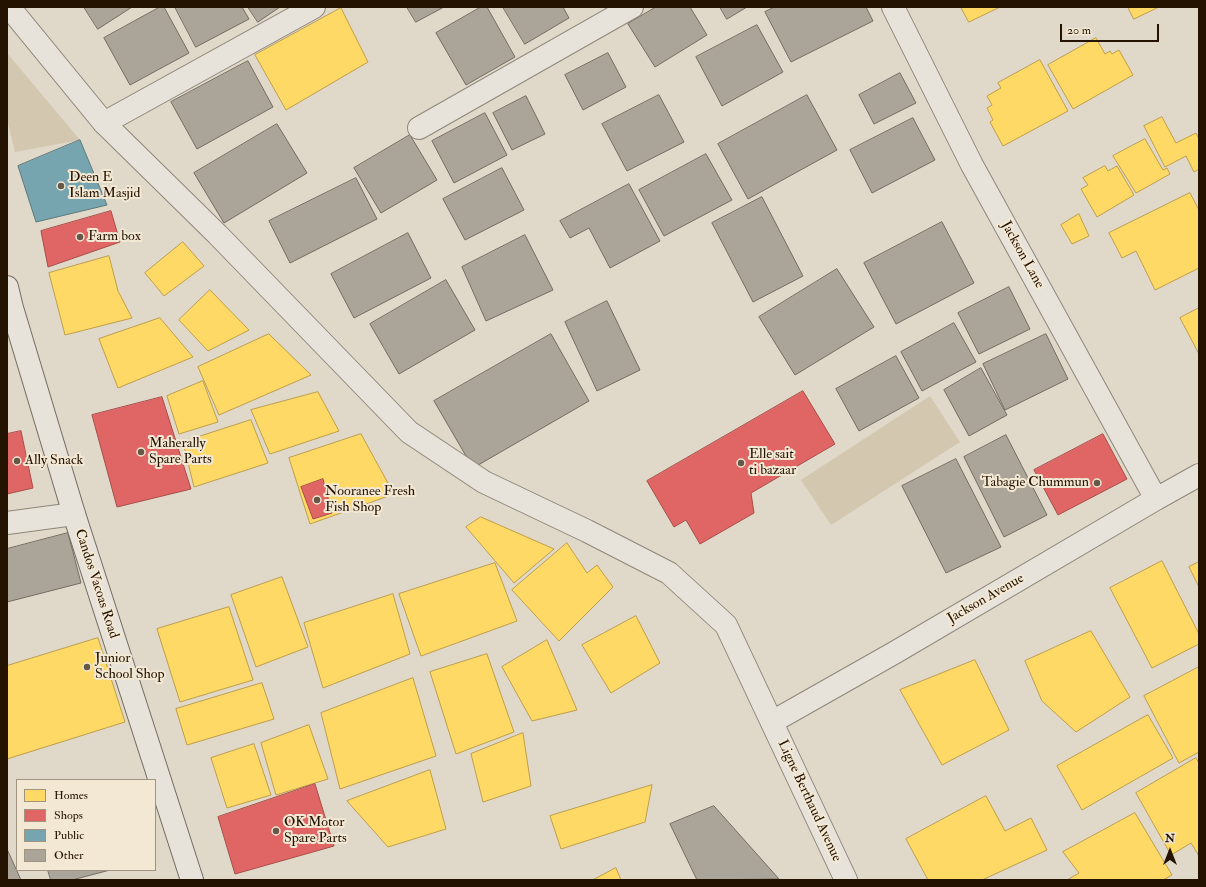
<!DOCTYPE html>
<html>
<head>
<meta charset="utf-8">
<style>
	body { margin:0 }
	#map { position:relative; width:1206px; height:887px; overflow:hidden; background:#e0d8c8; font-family:"IM FELL Double Pica",serif }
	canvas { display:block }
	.frame { position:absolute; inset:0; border:8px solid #251301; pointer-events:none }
	.legend { position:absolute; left:16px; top:779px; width:140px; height:92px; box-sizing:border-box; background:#f2e8d4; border:1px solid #a09380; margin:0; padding:5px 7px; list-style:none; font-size:12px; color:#251301 }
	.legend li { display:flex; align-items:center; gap:8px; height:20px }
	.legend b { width:20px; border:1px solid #a09380 }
	.north { position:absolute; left:1150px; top:831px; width:40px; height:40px; -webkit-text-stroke:3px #f2e8d4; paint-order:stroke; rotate:0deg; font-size:11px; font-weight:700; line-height:16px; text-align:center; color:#251301 }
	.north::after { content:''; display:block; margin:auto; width:14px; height:18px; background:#251301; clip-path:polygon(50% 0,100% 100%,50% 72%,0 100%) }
	.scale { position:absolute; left:1060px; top:24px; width:99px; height:18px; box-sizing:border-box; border:2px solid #251301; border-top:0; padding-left:5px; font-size:12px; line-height:14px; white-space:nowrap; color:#251301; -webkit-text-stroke:3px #f2e8d4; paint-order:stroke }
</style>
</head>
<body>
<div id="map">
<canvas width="1206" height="887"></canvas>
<div class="frame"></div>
<ul class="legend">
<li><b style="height:11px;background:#ffd966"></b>Homes</li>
<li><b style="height:11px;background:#e06666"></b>Shops</li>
<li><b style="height:11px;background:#76a5af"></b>Public</li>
<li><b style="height:11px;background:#aba498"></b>Other</li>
</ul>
<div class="north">N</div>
<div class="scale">20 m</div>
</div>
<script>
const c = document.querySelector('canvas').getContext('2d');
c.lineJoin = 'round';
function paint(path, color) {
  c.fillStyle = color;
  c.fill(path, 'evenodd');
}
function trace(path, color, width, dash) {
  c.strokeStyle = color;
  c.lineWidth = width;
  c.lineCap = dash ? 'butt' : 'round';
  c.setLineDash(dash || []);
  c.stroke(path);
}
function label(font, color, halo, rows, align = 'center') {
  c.font = font + ' "IM FELL Double Pica",serif';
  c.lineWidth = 4;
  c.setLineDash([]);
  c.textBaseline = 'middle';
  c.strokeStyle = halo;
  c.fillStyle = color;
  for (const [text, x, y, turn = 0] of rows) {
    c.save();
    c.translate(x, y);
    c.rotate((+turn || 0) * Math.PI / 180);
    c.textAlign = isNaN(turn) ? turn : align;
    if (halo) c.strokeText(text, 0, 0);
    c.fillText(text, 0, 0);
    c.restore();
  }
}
const green = new Path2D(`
	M7 53 80 140 15 152 7 119Z
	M930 396 960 442 831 525 801 480Z`);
const homes = new Path2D(`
	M961 7H1000L969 22Z
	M1128 7H1159L1134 19Z
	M341 8 368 62 286 110 255 55Z
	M1096 38 1105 54 1110 51 1112 54 1119 50 1133 75 1073 109 1048 65Z
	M1040 60 1068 111 1003 146 990 122 993 120 987 108 992 105 987 96 1001 88 998 83Z
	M1162 117 1176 143 1196 133 1199 139V169L1194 172 1186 156 1165 167 1144 126Z
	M1145 139 1163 170 1167 168 1170 174 1136 193 1113 156Z
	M1105 166 1108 171 1117 166 1134 195 1097 217 1081 189 1088 185 1083 178Z
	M1190 193 1199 210V268L1155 290 1136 251 1122 258 1109 233Z
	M1079 214 1089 236 1072 244 1061 225Z
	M183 242 204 266 164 296 145 273Z
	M109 256 118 291 132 318 65 335 49 273Z
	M210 290 249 330 208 351 179 320Z
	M1199 308V354L1180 318Z
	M160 318 193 357 118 388 99 339Z
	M269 334 311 375 219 415 198 367Z
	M203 381 218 422 179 434 167 396Z
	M318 392 339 431 270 454 251 410Z
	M251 420 268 463 194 487 183 442Z
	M361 434 394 494 310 524 289 458Z
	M481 517 554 549 514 583 466 527Z
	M567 543 587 573 597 565 613 587 559 641 512 590Z
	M1162 561 1199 634V644L1152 668 1110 588Z
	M1199 562V587L1189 567Z
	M495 563 517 621 421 656 399 594Z
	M282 577 308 647 256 667 231 595Z
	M393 594 410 654 323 688 304 623Z
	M229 607 253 680 180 702 157 629Z
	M636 616 660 663 611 693 582 645Z
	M1091 631 1130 697 1076 732 1042 701 1025 661Z
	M98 638 125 722 7 759V666Z
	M547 640 577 710 532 721 502 667Z
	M487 654 514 732 456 754 430 672Z
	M975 660 1009 730 942 765 900 690Z
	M1199 667V752L1179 763 1144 696Z
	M413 678 436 756 340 789 321 713Z
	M262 683 274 719 187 745 176 709Z
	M1148 715 1173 758 1082 810 1057 766Z
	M309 725 328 779 276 795 261 743Z
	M523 733 531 786 483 802 471 754Z
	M254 744 271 795 227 808 211 758Z
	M1196 758 1199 763V856L1191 843 1171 855 1136 793Z
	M430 770 446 829 388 847 347 801Z
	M652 785 645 822 561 849 550 816Z
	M986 796 1005 831 1031 818 1047 850 982 880H928L906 839Z
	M1135 813 1172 875 1163 880H1067L1079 873 1063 852Z
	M616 868 621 880H593Z`);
const shops = new Path2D(`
	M111 211 120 242 48 267 41 231Z
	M803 391 835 444 751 493 754 513 700 544 686 520 674 527 647 481Z
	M162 397 191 489 117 507 92 415Z
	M21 431 33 488 7 494V434Z
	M1103 434 1127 479 1058 515 1034 470Z
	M323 479 332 513 313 519 301 487Z
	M315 784 334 846 235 874 218 817Z`);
const public = new Path2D(`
	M80 140 107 205 36 222 18 166Z`);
const building = new Path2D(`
	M84 7H132L98 29Z
	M160 7H164L189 53 130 85 104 38Z
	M175 7H242L249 19 196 47Z
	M248 7H280L258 22Z
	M407 7H444L416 22Z
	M481 7H487L515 57 466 85 436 33Z
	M503 7H563L569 18 525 44Z
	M656 7H690L707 35 655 67 628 24Z
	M720 7H747L727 19Z
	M775 7H866L873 21 791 62 765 12Z
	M757 25 783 72 722 106 696 57Z
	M608 53 626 87 583 110 565 75Z
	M248 61 273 107 197 149 171 102Z
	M900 73 916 103 874 124 859 95Z
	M659 95 684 142 627 171 602 124Z
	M807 95 837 150 748 199 718 144Z
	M526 96 545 134 512 150 493 113Z
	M485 113 507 155 454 183 432 141Z
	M913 118 935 160 872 193 850 150Z
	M277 124 307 173 224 223 194 173Z
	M410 135 437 180 381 213 354 168Z
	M706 154 732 200 664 236 639 190Z
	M502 168 524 210 465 240 443 199Z
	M356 178 377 219 290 263 269 221Z
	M629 184 660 241 610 268 589 228 570 238 560 221Z
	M762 197 803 276 753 302 712 223Z
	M942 222 974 283 896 324 864 263Z
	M408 233 431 278 354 318 331 274Z
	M525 235 553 290 486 321 462 267Z
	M837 269 874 327 795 375 759 317Z
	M446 280 475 330 399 374 370 324Z
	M1009 287 1030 329 979 354 958 313Z
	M607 301 640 370 597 391 565 322Z
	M954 323 976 362 922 391 901 352Z
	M551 334 589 401 473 468 434 401Z
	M1046 334 1068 379 1005 410 983 364Z
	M896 356 919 398 859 431 836 389Z
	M981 368 1007 415 969 436 944 390Z
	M1006 435 1047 515 1004 537 964 457Z
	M956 459 1001 547 946 573 902 486Z
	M68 533 81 583 7 602V549Z
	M714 806 779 879 697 880 670 824Z
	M7 849 21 880H7Z
	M48 870H110L72 880H51Z`);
const minor = new Path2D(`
	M893 7 972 165 1156 499
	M104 123 314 7
	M419 128 632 7
	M7 523 74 514
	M772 722 894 653 1156 499 1199 475`);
const tertiary = new Path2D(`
	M9 7 104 123 218 235 409 432 484 482 587 531 669 573 726 625 846 880`);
const secondary = new Path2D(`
	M7 287 12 308 74 514 192 880`);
const markers = [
	[61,186,4,"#665847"],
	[80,237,4,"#665847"],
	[141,452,4,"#665847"],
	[17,461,4,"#665847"],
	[741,463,4,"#665847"],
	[1097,483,4,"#665847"],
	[317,500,4,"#665847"],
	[87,667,4,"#665847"],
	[276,831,4,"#665847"]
];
const poiNames = [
	["Deen E",69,178],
	["Islam Masjid",69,194],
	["Farm box",88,237],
	["Maherally",149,444],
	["Spare Parts",149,460],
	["Elle sait",749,455],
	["ti bazaar",749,471],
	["Ally Snack",25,461],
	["Tabagie Chummun",1089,483,"right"],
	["Nooranee Fresh",325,492],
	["Fish Shop",325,508],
	["Junior",95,659],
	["School Shop",95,675],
	["OK Motor",284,823],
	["Spare Parts",284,839]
];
const streetNames = [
	["Jackson Lane",1022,255,61],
	["Candos Vacoas Road",96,584,72],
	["Jackson Avenue",986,599,-30],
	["Ligne Berthaud Avenue",809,801,65]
];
paint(green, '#d3c7b0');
paint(homes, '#ffd966');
trace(homes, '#be9e48', 1);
paint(shops, '#e06666');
trace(shops, '#a84d48', 1);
paint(public, '#76a5af');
trace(public, '#5e797b', 1);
paint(building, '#aba498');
trace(building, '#736c61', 1);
trace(minor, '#8e877b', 24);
trace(tertiary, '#8e877b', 24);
trace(secondary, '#736c61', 24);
trace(minor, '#e7e3db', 22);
trace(tertiary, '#e7e3db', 22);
trace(secondary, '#e7e3db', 22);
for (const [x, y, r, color] of markers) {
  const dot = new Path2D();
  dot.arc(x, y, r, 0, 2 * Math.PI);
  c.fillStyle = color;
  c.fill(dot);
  trace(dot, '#f2e8d4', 1.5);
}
label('14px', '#251301', '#f2e8d4', poiNames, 'left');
label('14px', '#251301', '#f2e8d4', streetNames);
</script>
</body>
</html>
